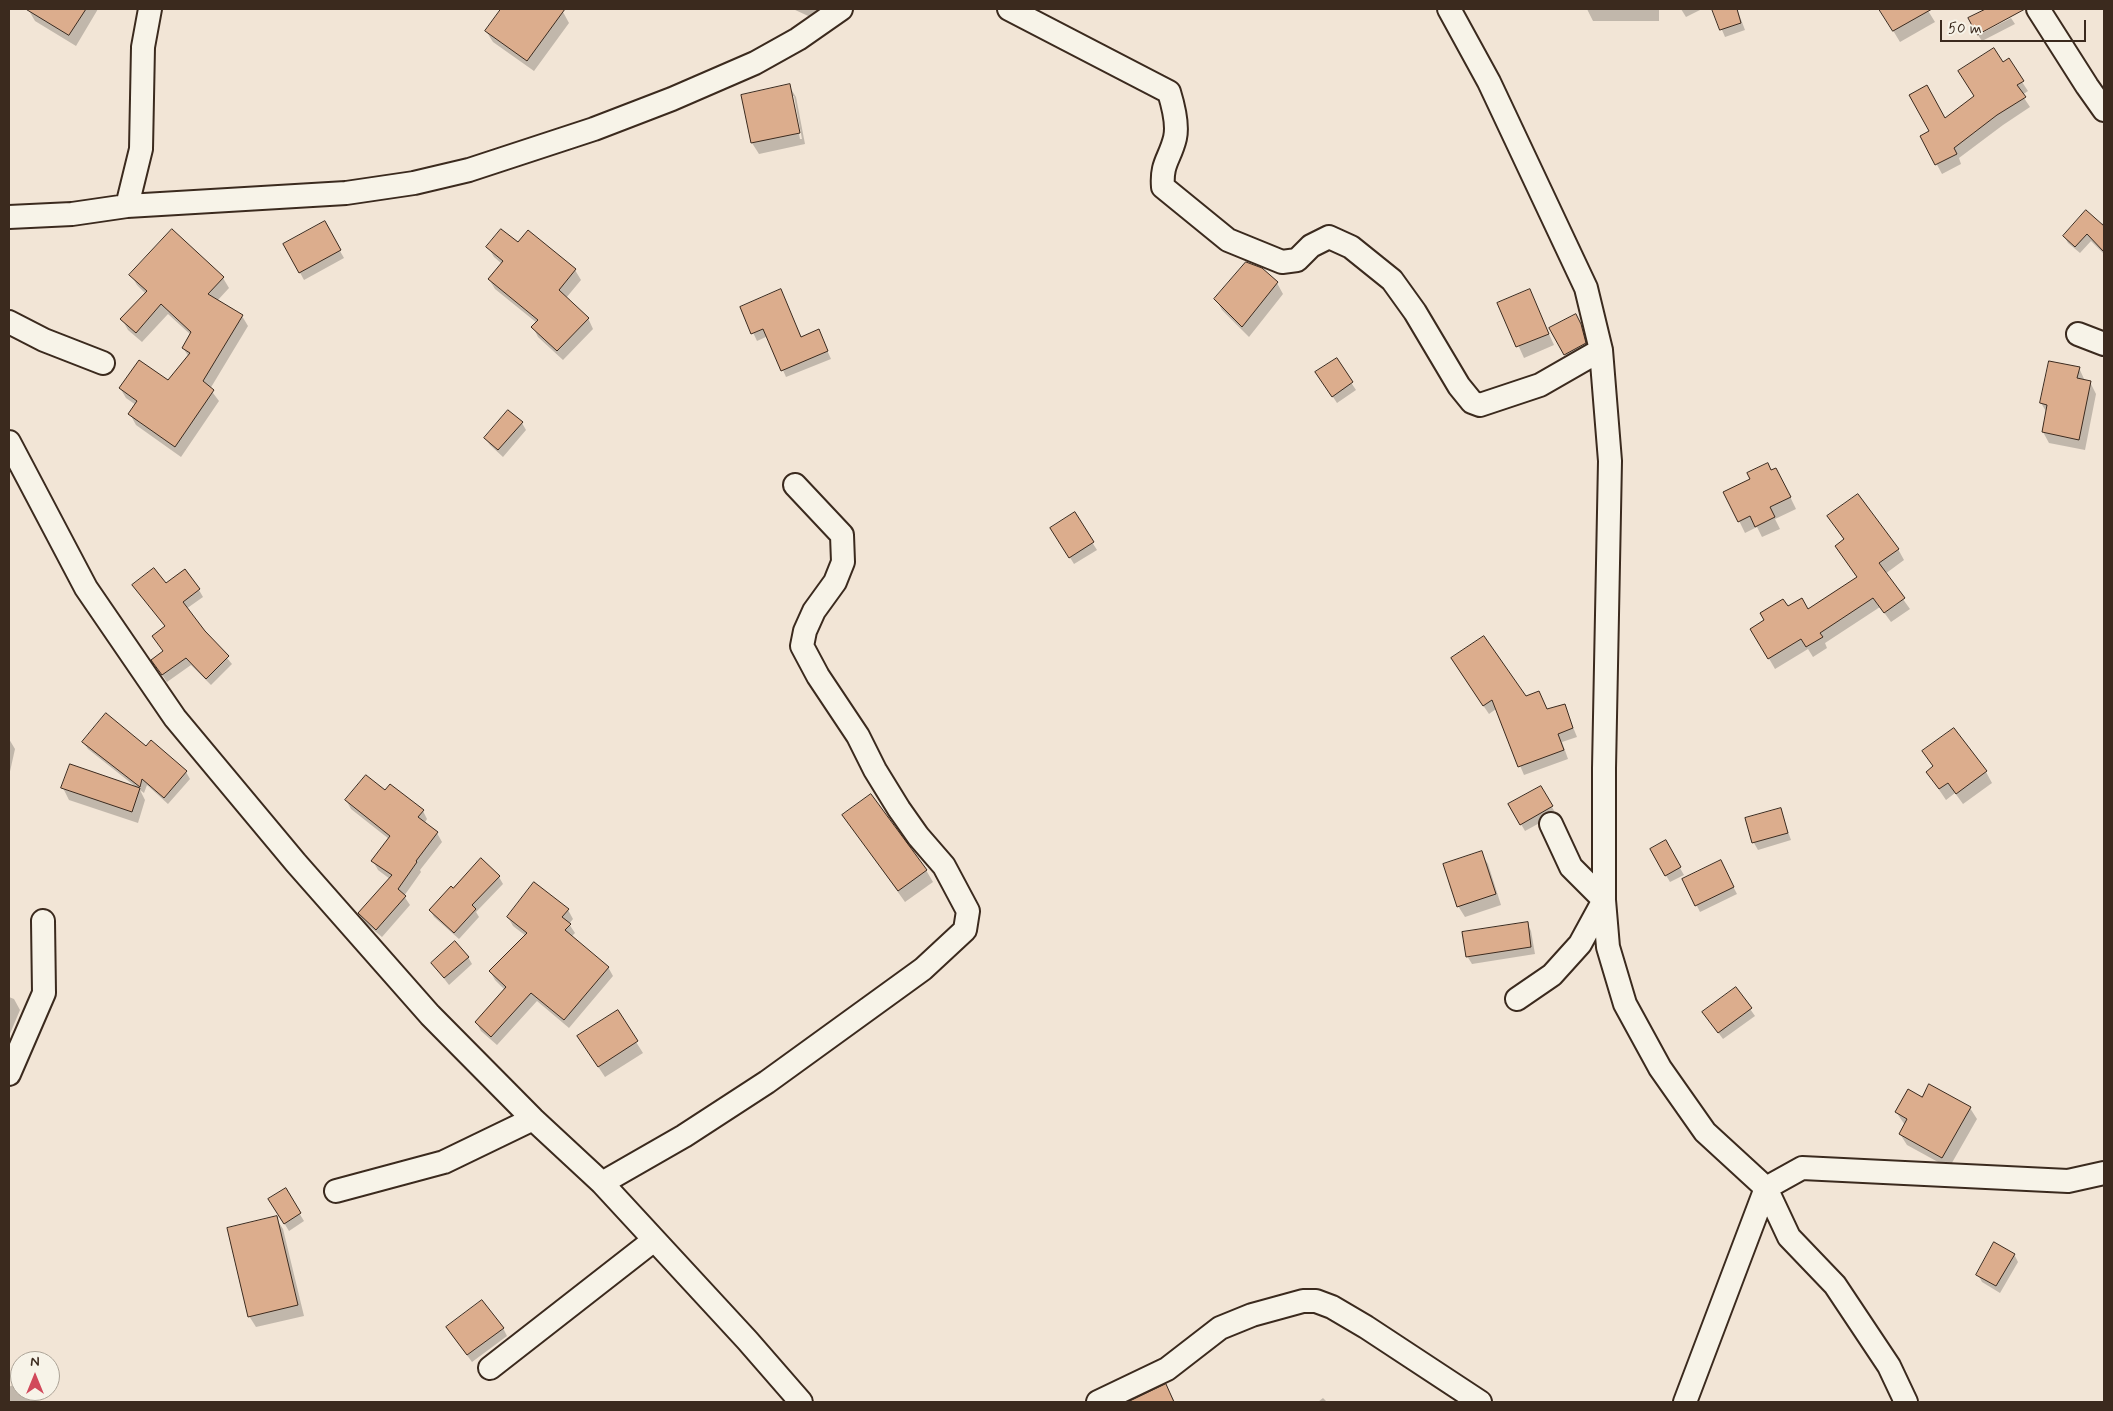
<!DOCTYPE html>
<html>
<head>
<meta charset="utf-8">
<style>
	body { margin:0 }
	#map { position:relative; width:2113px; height:1411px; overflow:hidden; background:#f2e5d6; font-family:Mynerve,sans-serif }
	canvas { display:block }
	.frame { position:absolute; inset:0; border:10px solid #3b2a1e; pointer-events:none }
	.north { position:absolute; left:10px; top:1351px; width:50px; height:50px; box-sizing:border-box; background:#f7f3e8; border:1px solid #aca397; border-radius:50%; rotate:0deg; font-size:14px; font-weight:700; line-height:20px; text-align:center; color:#3b2a1e }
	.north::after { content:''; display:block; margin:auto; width:18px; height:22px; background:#d1495b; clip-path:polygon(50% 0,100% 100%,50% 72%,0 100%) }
	.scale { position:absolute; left:1940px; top:20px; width:146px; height:22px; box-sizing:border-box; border:2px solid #3b2a1e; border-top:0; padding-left:6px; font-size:15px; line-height:18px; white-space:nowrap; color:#3b2a1e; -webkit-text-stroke:4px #f7f3e8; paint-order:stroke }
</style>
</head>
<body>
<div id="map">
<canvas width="2113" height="1411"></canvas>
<div class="frame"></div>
<div class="north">N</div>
<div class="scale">50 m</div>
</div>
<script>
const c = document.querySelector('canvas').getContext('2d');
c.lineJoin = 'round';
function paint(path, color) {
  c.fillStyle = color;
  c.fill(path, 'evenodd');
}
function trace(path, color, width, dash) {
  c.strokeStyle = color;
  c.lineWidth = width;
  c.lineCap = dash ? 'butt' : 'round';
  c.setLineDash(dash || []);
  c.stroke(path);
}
const shadow = new Path2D(`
	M28 9H98L76 46 35 21Z
	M502 9H559L563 12 569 23 534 71 493 42 486 31Z
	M793 9H822L817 20Z
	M1587 9H1659V21H1593Z
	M1681 9H1702L1686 17Z
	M1713 9H1737L1745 30 1725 37Z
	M1880 9H1927L1935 22 1900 42Z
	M2011 18 2015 24 1982 41 1978 35Z
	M2003 63 2022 82 2028 91 2022 95 2030 107 2003 125 1959 158 1961 164 1942 174 1922 137 1975 97Z
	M789 86 796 97 805 144 759 154 752 143 742 96ZM791 96H794L802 139H800Z
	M2104 222V254L2091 241 2080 253 2068 243 2064 236 2101 225Z
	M324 223 344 258 304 280 285 245Z
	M172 231 223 278 229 288 217 301 242 316 248 326 210 389 219 401 181 457 136 425 130 414 136 405 126 398 120 388 168 382 189 357 183 348 191 335 168 314 142 342 128 330 122 319 146 294 137 285 131 275Z
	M528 232 575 270 581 280 566 298 588 318 593 329 563 360 538 337 533 327 537 323 495 289 489 279 502 264 494 257 488 247 518 244Z
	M1277 283 1283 294 1249 337 1222 310 1216 299Z
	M1529 290 1554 345 1524 358 1499 303Z
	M741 307 801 338 821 337 831 359 786 377 768 336 757 341Z
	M1575 315 1585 332 1589 350 1569 361 1551 329Z
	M1336 360 1356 390 1337 403 1321 379Z
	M2079 368 2085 381 2090 382 2096 394 2085 450 2049 443 2043 432 2047 413 2041 403Z
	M522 423 526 430 503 457 490 445 485 438Z
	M1771 471 1782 480 1796 509 1775 519 1780 529 1762 537 1757 527 1745 533 1725 492Z
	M1074 514 1097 550 1074 564 1056 535Z
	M1829 517 1898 549 1904 560 1885 574 1910 609 1891 622 1880 607 1825 643 1827 648 1813 657 1808 649 1775 669 1752 629 1787 608 1808 611 1858 578 1836 547 1845 541Z
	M166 585 199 590 203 597 186 609 232 664 211 685 191 665 167 682 157 667 164 652 166 627 138 592Z
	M1457 667 1526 698 1539 693 1548 711 1564 705 1577 737 1562 742 1568 759 1524 775 1496 709 1489 714Z
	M9 739 15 749 9 776Z
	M83 742 146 748 151 742 186 772 190 779 168 804 147 785 144 793 140 790 145 800 138 823 69 800 63 788 136 787 88 749Z
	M1924 752 1986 772 1992 783 1963 804 1955 793 1946 800 1927 772 1933 767Z
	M1540 787 1556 814 1525 831 1510 805Z
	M385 792 423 811 427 819 424 824 437 833 442 842 420 870 421 872 404 896 410 905 382 937 364 922 359 913 390 879 378 870 373 861 389 839 351 809 346 800Z
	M1780 809 1791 840 1758 850 1754 843Z
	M844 816 926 870 933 882 905 902Z
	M1665 842 1684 875 1670 882 1651 850Z
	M1481 853 1488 864 1501 905 1465 917 1458 906Z
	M1724 869 1737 894 1700 912 1684 880Z
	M499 877 503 884 476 912 479 917 459 939 434 917 430 910 453 890Z
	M568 910 573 919 569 924 575 933 571 937 608 967 613 976 569 1028 537 1001 497 1045 481 1031 476 1022 505 990 495 980 490 971 526 936 513 926 508 917Z
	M1527 923 1531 931 1535 954 1472 964 1467 956Z
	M468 957 472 964 449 985 432 963Z
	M1736 989 1755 1016 1723 1039 1708 1019Z
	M9 997 14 999 20 1010 9 1036Z
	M617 1012 643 1053 605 1077 585 1047Z
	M1922 1099 1970 1108 1977 1119 1949 1168 1907 1145 1900 1134 1905 1125 1896 1112Z
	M285 1190 304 1221 289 1231 270 1200Z
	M276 1218 283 1229 304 1316 256 1327 249 1316Z
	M2014 1254 2018 1262 2000 1293 1982 1282 1978 1275Z
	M447 1328H503L507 1336 472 1362Z
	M20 1381V1391H31L37 1402H9V1387Z
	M1166 1385 1175 1402H1131Z
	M1323 1398 1327 1402H1318Z`);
const building = new Path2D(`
	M26 9H86L69 35Z
	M501 9H565L527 61 485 31Z
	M1712 9H1737L1741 23 1720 30Z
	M1879 9H1932L1893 31Z
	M1986 9H2025L1977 35 1968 18Z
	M1994 48 2003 62 2009 58 2024 81 2017 85 2026 97 1997 115 1954 148 1957 154 1935 165 1920 136 1929 131 1909 95 1927 85 1945 118 1974 96 1958 71Z
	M790 84 800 133 751 143 741 95Z
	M2086 210 2104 226V252L2087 234 2075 247 2063 236Z
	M325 221 341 250 299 273 283 244Z
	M172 229 224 277 208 294 243 315 203 381 214 390 175 447 128 414 137 401 119 388 139 360 168 380 190 353 182 348 191 332 161 304 136 333 120 319 147 291 129 275Z
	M501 229 518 242 528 230 576 269 559 290 589 318 557 351 531 327 538 320 488 279 503 261 486 247Z
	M1246 262 1262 268 1278 282 1242 327 1214 299Z
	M781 289 801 337 819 329 828 351 781 371 763 329 751 334 740 307Z
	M1530 289 1549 334 1516 347 1497 303Z
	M1576 314 1581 324 1586 343 1564 355 1549 328Z
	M1337 358 1353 382 1332 397 1315 372Z
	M2049 361 2080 367 2077 378 2091 381 2079 440 2042 432 2047 405 2040 403Z
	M508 410 523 422 498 450 484 438Z
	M1768 463 1771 470 1776 468 1791 497 1770 507 1775 517 1755 527 1750 516 1738 522 1723 492 1750 479 1747 473Z
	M1858 494 1899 549 1879 563 1905 598 1884 613 1873 598 1820 633 1823 637 1806 647 1801 639 1768 659 1750 629 1764 620 1760 613 1783 599 1788 606 1802 598 1808 609 1857 577 1835 546 1844 539 1827 516Z
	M1075 512 1094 542 1069 558 1050 528Z
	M154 568 166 583 185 569 200 589 183 602 205 631 229 656 206 679 186 658 162 675 151 660 163 651 152 636 165 626 132 585Z
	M1484 636 1526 696 1539 691 1547 709 1565 704 1573 728 1558 734 1564 750 1518 767 1492 700 1483 706 1451 658Z
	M106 713 146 746 151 740 187 771 164 798 142 779 140 787 82 742Z
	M1954 728 1987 771 1956 794 1948 783 1939 789 1926 772 1933 766 1922 751Z
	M70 764 140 788 132 812 61 788Z
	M366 775 385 790 390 784 424 810 418 817 438 832 416 861 417 862 398 889 406 896 376 930 358 913 392 875 371 861 390 836 345 800Z
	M1541 786 1553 806 1520 825 1508 804Z
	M871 794 927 870 898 891 842 815Z
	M1781 808 1788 833 1752 843 1745 818Z
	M1666 840 1681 867 1665 876 1650 849Z
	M1482 851 1496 894 1457 907 1443 864Z
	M481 858 500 876 472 905 476 909 454 933 429 910 451 886 453 888Z
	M1721 860 1734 887 1695 906 1682 879Z
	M534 882 569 909 562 917 571 924 565 930 609 967 564 1020 531 993 491 1037 475 1022 506 987 489 971 527 933 507 917Z
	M1528 922 1531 947 1466 957 1462 932Z
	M455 941 469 957 444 978 431 963Z
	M1736 987 1752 1008 1718 1033 1702 1012Z
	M618 1010 638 1041 598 1067 577 1036Z
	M1929 1084 1971 1107 1942 1158 1899 1134 1907 1119 1895 1112 1908 1089 1922 1097Z
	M286 1188 301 1213 284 1224 268 1199Z
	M277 1216 298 1305 248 1317 227 1228Z
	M1994 1242 2015 1254 1996 1286 1976 1275Z
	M482 1300 504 1328 467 1355 446 1327Z
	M1166 1384 1174 1402H1128Z`);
const minor = new Path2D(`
	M1009 9 1169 92C1173 105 1178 125 1175 138 1170 159 1161 163 1163 187L1228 240 1282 262 1297 260 1311 246 1329 237 1351 247 1392 280 1415 312 1459 386 1472 402 1480 405 1540 385 1601 350
	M1449 9 1489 82 1586 288 1601 350 1610 461 1604 768V900L1608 947 1625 1004 1660 1068 1705 1132 1766 1188 1789 1237 1835 1285 1889 1366 1906 1402
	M2038 9 2087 86 2104 110
	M127 206 141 149 143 47 150 9
	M9 217 72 214 127 206 346 193 414 183 469 170 594 129 672 99 755 63 798 39 841 9
	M9 322 44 340 103 363
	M2078 334 2104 344
	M9 442 86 588 175 718 296 863 430 1015 533 1119 602 1183 747 1340 801 1402
	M1517 999 1552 975 1580 944 1604 900 1571 867 1551 824
	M9 1074 44 993 43 921
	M602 1183 684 1136 767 1082 923 969 965 930 968 911 944 866 918 836 899 809 875 770 858 736 818 676 802 646 805 631 814 611 835 582 843 562 842 535 795 485
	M336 1191 444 1162 533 1119
	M490 1368 654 1240
	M1098 1402 1167 1369 1220 1328 1252 1315 1303 1301H1316L1332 1307 1366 1327 1480 1402
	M1685 1402 1766 1188 1802 1168 2068 1181 2104 1173`);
paint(shadow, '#0003');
paint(building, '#dcad8d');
trace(building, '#3b2a1e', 1);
trace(minor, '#3b2a1e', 26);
trace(minor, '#f7f3e8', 22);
</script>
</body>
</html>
